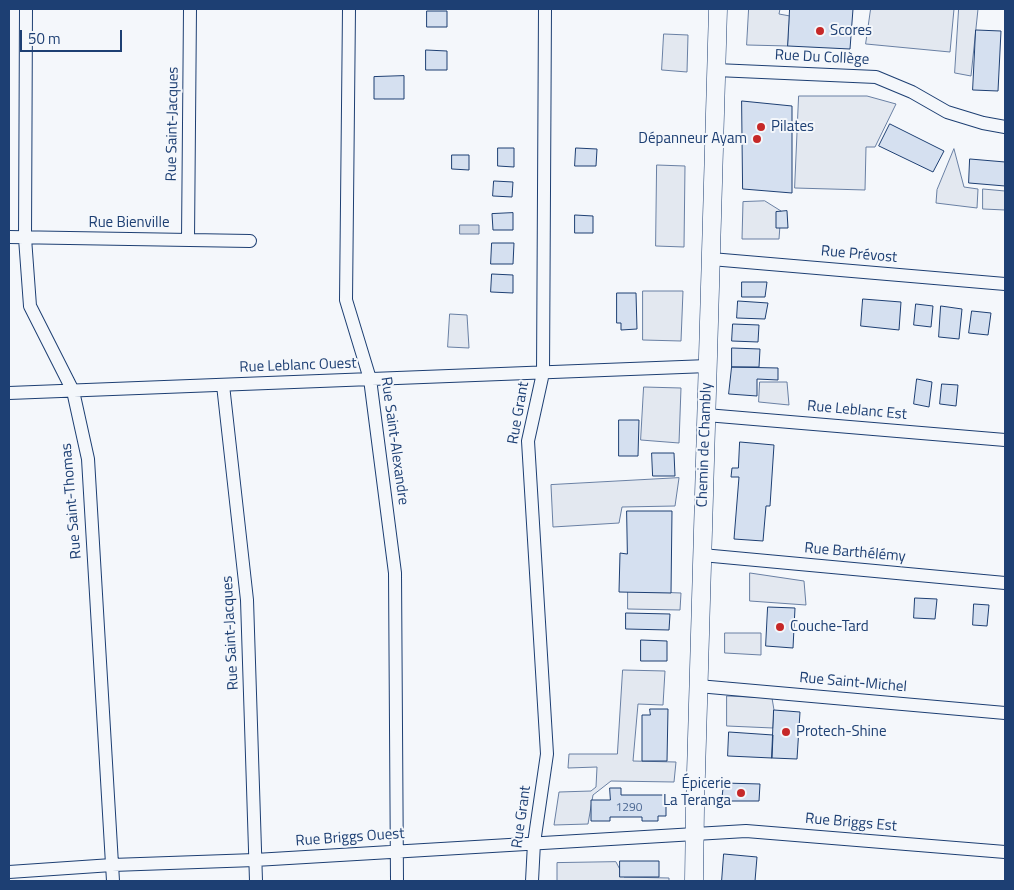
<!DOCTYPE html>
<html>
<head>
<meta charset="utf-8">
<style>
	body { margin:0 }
	#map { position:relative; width:1014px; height:890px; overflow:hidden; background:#f4f7fb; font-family:"Titillium Web",sans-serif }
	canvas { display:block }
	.frame { position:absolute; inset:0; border:10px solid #1d3f73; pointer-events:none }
	.scale { position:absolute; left:20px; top:30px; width:102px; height:22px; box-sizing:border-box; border:2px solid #1d3f73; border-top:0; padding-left:6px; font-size:15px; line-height:18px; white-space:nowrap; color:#1d3f73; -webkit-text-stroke:4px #f4f7fb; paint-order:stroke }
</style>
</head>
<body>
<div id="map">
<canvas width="1014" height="890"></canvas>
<div class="frame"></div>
<div class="scale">50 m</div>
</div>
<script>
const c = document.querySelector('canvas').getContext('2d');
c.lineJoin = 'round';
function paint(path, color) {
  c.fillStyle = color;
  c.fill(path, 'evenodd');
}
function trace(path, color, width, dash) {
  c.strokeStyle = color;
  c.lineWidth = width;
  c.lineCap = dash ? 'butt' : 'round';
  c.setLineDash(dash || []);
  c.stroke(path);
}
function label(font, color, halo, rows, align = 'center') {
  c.font = font + ' "Titillium Web",sans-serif';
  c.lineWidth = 4;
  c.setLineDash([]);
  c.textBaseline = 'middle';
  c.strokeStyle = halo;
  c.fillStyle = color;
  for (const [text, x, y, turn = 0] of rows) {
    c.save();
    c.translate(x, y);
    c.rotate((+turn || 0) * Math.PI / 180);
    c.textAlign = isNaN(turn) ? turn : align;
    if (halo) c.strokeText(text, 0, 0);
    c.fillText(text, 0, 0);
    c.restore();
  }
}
const parking = new Path2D(`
	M749 9H780L779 14 790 16 788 46 747 45Z
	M871 9H954L950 52 866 44Z
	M959 9H978L971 76 955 73Z
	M664 34 688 35 687 72 662 70Z
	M799 96H867L896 104 875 147H866L865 190 795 188Z
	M954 149 964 187 978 189 977 208 936 203 937 190Z
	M657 165 685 166 684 247 656 246Z
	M983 189 1005 191V210L983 209Z
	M765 201 781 211 779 239H742L743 202Z
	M643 291H683L681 341 643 340Z
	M450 314 467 315 469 348 448 347Z
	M760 382H787L789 405 759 402Z
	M644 387 681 388 679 443 641 440Z
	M679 478 675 506 622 507 619 523 553 527 551 485Z
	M750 573 804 581 806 605 750 601Z
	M628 591 681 593 680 610 628 609Z
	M725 633H761V655L725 653Z
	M623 670 665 671 663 705 638 704 633 761 676 762 674 782 611 781 593 795 588 824 554 825 559 792 591 791 596 787 597 767 568 768 569 754H617Z
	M727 696 772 698 774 710 773 728 727 726Z
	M616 862 624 877 669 878V881H557V863Z`);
const water = new Path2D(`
	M460 225H479V234H460Z`);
const building = new Path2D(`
	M790 9H853L850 49 788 46Z
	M427 11H447V27H427Z
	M976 30 1001 31 998 91 973 90Z
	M426 50 447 51V70H426Z
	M404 76V99H374V77Z
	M742 101 792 106V193L743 189Z
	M890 124 944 151 933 172 879 146Z
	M498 148H514V167L498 166Z
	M576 148 597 149 596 166H575Z
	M452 155H469V170L452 169Z
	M970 159 1005 162V186L969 183Z
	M494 181 513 182 512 197 493 196Z
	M787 211 788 228H776V212Z
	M513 213V230H493L492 214Z
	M575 215 593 216V233H575Z
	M492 243H514L513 264H491Z
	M492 274 513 275V293L491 292Z
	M742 282H767L765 297H742Z
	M617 293H636L637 329 621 330V323H617Z
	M863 299 901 302 899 330 861 326Z
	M738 301 768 303 765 319 737 318Z
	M916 304 933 306 931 327 914 325Z
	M941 306 962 309 959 339 939 337Z
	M972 311 991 313 988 335 969 333Z
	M733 324 759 325 758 342 732 341Z
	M732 348 760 349 759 367H732Z
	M732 367 778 368V380L757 379V396L729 394Z
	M917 379 932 382 929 407 914 404Z
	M942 384 958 385 956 406 940 404Z
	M619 420H639L638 456H619Z
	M740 442 774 445 770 506H766L763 541 734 539 739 477H731L732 468H738Z
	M652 453H674L675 476H653Z
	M627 511H672L671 593 619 592 620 553 627 554Z
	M915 598 937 599 935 619 914 618Z
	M974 604 989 605 987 626 973 625Z
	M768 607 795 608 793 648 766 646Z
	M626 613 670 614 669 630 626 629Z
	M641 640 667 641V661H641Z
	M650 709H668L667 761H642V715H650Z
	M774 710 800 712 797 759 772 758Z
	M729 732 773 735 772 758 728 756Z
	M724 783 760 784 759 801H722Z
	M610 788H621V795H666V816H658V821H642V817H610V821H591V800H610Z
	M724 854 757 857 755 881H722Z
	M620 861H659V877H620Z`);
const minor = new Path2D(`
	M26 9 25 238 30 306 73 391 88 459 113 881
	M349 9 346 300 370 379 395 573 397 881
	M716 70 876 77 912 92 947 112 983 123 1005 127
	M9 237 250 241
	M188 239 190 9
	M711 259 1005 284
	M223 385 247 600 256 881
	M9 393 708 366
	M706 415 1005 440
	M702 555 1005 583
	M698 686 1005 713
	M9 872 112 865 255 860 746 831 1005 852
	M532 881 534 843 547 754 528 441 543 373 545 9`);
const secondary = new Path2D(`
	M694 881 695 808 718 9`);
const markers = [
	[820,31,5,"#c62828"],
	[761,127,5,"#c62828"],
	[757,139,5,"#c62828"],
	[780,627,5,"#c62828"],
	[786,732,5,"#c62828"],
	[741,793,5,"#c62828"]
];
const numberNames = [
	["1290",629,808]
];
const poiNames = [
	["Scores",830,31],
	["Pilates",771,127],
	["Dépanneur Ayam",747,139,"right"],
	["Couche-Tard",790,627],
	["Protech-Shine",796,732],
	["Épicerie",731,784,"right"],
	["La Teranga",731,801,"right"]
];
const streetNames = [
	["Rue Du Collège",822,58,3],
	["Rue Saint-Jacques",173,124,-89],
	["Rue Bienville",129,223],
	["Rue Prévost",859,255,5],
	["Rue Leblanc Ouest",298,366,-2],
	["Rue Leblanc Est",857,411,5],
	["Rue Grant",519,413,-80],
	["Rue Saint-Alexandre",394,441,82],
	["Chemin de Chambly",705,445,-88],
	["Rue Saint-Thomas",72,501,-95],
	["Rue Barthélémy",855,553,5],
	["Rue Saint-Jacques",231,633,-93],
	["Rue Saint-Michel",853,683,5],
	["Rue Grant",522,817,-82],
	["Rue Briggs Est",851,823,5],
	["Rue Briggs Ouest",350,838,-4]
];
paint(parking, '#e3e8f0');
trace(parking, '#687fa3', 1);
paint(water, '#cfd7e4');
trace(water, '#687fa3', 1);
paint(building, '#d5e0f0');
trace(building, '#1d3f73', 1);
trace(minor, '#1d3f73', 14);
trace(secondary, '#1d3f73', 19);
trace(minor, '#f4f7fb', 12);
trace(secondary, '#f4f7fb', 18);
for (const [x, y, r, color] of markers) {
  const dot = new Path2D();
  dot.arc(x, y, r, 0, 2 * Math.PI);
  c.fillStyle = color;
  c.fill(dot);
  trace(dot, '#f4f7fb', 2);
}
label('12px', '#4b6792', null, numberNames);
label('15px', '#1d3f73', '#f4f7fb', poiNames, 'left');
label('15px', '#1d3f73', '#f4f7fb', streetNames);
</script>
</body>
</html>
